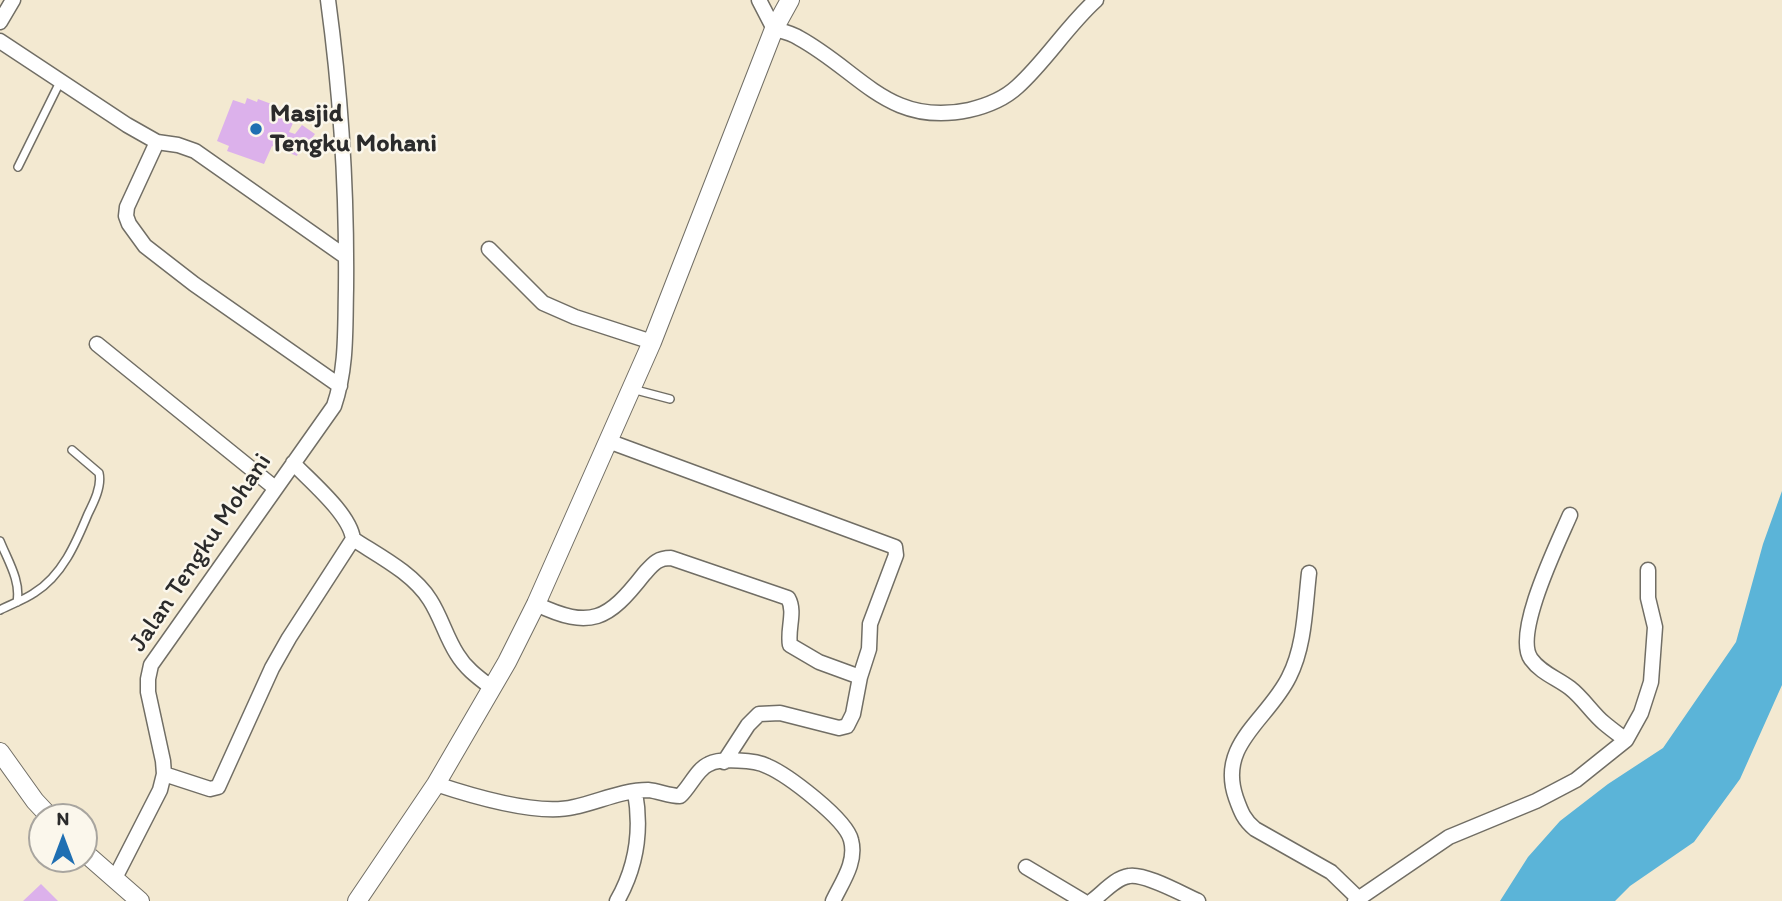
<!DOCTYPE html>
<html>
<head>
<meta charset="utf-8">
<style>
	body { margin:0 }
	#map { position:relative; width:1782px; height:901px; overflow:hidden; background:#f3e9d1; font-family:Itim,sans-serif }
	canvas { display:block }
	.north { position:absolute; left:28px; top:803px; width:70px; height:70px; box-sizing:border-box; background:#fbf7ec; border:2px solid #a8a59f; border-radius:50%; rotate:0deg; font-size:19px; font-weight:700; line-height:28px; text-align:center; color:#2b2b2b }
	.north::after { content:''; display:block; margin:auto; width:24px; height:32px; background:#1f6fb2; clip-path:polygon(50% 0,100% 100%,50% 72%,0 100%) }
</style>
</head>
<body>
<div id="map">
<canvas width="1782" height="901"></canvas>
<div class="north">N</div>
</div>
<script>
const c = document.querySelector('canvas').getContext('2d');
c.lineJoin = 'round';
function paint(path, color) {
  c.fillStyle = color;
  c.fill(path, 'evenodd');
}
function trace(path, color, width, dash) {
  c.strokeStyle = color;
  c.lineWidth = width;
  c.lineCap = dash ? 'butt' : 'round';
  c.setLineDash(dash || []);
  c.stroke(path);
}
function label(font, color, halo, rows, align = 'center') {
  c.font = font + ' Itim,sans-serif';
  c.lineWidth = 5;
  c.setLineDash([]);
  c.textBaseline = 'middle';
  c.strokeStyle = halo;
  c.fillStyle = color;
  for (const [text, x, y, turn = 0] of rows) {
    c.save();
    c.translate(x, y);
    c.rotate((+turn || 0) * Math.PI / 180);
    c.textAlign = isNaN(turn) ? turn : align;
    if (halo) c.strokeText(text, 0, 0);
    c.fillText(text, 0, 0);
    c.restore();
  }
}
const water = new Path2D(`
	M1782 491V685L1740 779 1694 842 1630 886 1615 901H1500L1528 857 1560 821 1608 784 1663 748 1736 642 1763 544Z`);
const building = new Path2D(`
	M247 98 257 102 258 99 285 109 281 118 293 123 289 132 295 134 302 125 315 134 304 149 300 147 297 156 272 146 264 164 227 151 229 146 217 141 233 100 245 104Z
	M41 884 58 901H23Z`);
const service = new Path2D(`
	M18 167 60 82
	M632 389 670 399
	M0 541C8 561 21 581 17 602
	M0 610C11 604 24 600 34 593 62 576 76 543 88 514 94 502 102 486 99 473L72 450`);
const minor = new Path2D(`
	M759 0 774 29C782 31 792 33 799 38 861 72 889 127 969 110 986 106 1004 99 1017 87 1046 61 1067 26 1096 0
	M0 22 13 0
	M0 41 127 125 157 142 178 145 195 151 346 257
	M157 142 127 207 126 216 129 224 145 246 194 284 340 386
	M489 249 543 303 575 317 652 342
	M97 344 275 488
	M608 441 895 547 896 555 870 624 869 649 860 677 853 714 847 726 839 728 780 713 759 714 748 725 724 762
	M1570 515C1558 543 1513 634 1531 659 1541 673 1557 678 1570 688 1583 698 1592 713 1604 723 1611 729 1618 734 1626 740
	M353 539C379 556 413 573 430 600 441 617 446 637 457 654 466 669 479 678 492 688
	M1309 573C1305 607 1305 646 1289 677 1268 720 1217 744 1236 798 1241 812 1244 820 1255 829L1331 872 1359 899
	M536 604C591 630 608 620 644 574 653 564 657 558 671 558L788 598C796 612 787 629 790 645L819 662 860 677
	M164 774 210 789 218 787 272 668 289 638 353 539C350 514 310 481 293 463
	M436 784C472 796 537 816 574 807 598 802 623 790 648 790 659 791 669 796 680 796 690 787 697 769 709 764 720 758 756 760 767 766 788 775 846 819 851 840 857 862 842 882 833 901
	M1026 867 1083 901
	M115 878 160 790 164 774 163 761 148 692V679L151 665 334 406C347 368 345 329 346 289 347 193 341 95 328 0
	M617 901C637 866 642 831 635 792
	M1092 901C1103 893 1115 878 1129 876 1145 873 1182 894 1198 901
	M1355 901 1449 837 1536 801 1576 780 1626 740 1641 713 1651 682 1655 627 1648 598V570`);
const tertiary = new Path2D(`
	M0 752 35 801 50 817
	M84 852 140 901
	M357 901 436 784 507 662 536 604 652 342 774 29 790 0`);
const markers = [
	[256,129,7,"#1f6fb2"]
];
const poiNames = [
	["Masjid",270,114],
	["Tengku Mohani",270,144]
];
const streetNames = [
	["Jalan Tengku Mohani",201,553,-56]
];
paint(water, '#5bb4d8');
paint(building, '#dcb1eb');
trace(service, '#716e65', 10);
trace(minor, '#716e65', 17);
trace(tertiary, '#716e65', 20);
trace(service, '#fff', 7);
trace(minor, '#fff', 14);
trace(tertiary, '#fff', 18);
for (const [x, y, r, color] of markers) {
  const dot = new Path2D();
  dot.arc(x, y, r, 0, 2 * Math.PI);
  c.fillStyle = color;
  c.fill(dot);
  trace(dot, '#fbf7ec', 2.5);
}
label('bold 26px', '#2b2b2b', '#fbf7ec', poiNames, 'left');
label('26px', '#2b2b2b', '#fbf7ec', streetNames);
</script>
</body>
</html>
